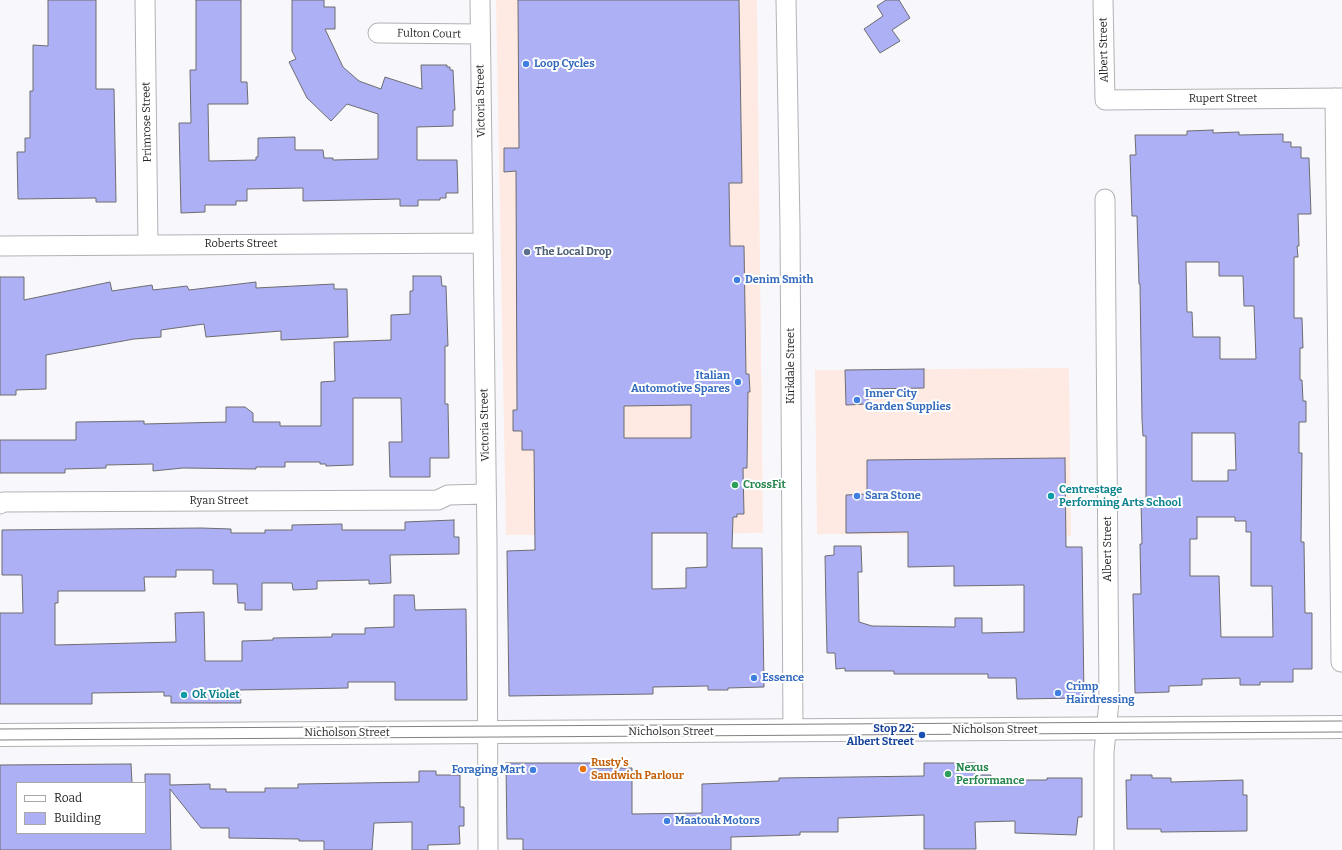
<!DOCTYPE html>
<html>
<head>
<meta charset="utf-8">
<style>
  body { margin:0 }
  #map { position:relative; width:1342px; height:850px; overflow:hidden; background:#f8f8fc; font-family:Bitter,serif }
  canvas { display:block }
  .legend { position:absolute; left:16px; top:782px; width:130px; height:52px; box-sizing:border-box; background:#fff; border:1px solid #a8a8a9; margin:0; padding:5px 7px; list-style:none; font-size:12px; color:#262627 }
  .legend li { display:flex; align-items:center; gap:8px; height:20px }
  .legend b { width:20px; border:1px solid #a8a8a9 }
</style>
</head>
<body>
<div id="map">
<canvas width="1342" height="850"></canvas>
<ul class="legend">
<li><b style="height:5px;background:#fff"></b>Road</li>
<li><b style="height:11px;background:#aeb0f6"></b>Building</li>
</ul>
</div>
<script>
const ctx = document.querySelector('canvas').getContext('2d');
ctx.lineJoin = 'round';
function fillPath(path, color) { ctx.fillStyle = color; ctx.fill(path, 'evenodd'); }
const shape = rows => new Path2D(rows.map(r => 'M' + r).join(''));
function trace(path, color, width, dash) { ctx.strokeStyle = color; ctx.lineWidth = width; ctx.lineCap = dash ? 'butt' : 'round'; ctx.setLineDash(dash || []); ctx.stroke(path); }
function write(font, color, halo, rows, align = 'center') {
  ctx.font = font + ' Bitter,serif'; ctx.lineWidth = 4; ctx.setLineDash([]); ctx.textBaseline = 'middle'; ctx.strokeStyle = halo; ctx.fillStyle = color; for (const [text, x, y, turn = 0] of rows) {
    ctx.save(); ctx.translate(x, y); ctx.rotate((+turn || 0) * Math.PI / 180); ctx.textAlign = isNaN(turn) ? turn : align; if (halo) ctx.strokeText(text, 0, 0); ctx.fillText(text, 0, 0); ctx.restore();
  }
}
fillPath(shape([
  [496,0,757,0,763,533,506,535],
  [1069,368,1071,536,817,534,815,370]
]), '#feeae2');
const building = shape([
  [48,0,96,0,96,89,114,89,116,202,96,202,96,198,18,199,17,152,25,152,25,138,30,138,30,91,33,91,33,45,48,46,48,0],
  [196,0,241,0,241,82,247,82,248,104,208,104,209,161,256,160,256,157,258,157,258,138,295,137,295,150,323,150,324,158,333,158,333,160,378,159,378,114,347,104,331,121,307,98,289,62,296,59,292,51,292,0,324,0,324,7,335,7,335,29,325,29,343,67,359,81,381,89,385,77,422,89,421,65,447,65,447,67,450,67,450,70,453,70,455,110,453,110,453,126,417,127,417,160,457,160,458,193,446,193,446,198,440,198,440,200,418,200,418,206,400,206,400,199,303,201,303,188,247,189,247,201,236,201,236,205,205,205,205,212,181,213,179,123,191,123,190,70,196,70,196,0],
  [518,0,739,0,742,183,729,183,730,246,744,246,746,374,749,374,750,392,748,392,747,468,743,468,744,514,737,514,737,517,733,517,732,548,762,548,764,687,728,688,728,690,708,690,708,686,653,687,653,694,509,696,507,551,535,550,534,450,522,450,522,431,513,431,513,410,517,410,516,171,504,172,504,148,519,148,518,0],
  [691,405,691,438,624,438,624,406,691,405],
  [652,533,707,533,707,567,686,568,686,588,652,589,652,533],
  [886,0,899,0,910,18,892,30,900,41,880,53,864,29,883,16,877,6,886,0],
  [1213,130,1213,133,1239,132,1239,135,1283,134,1283,142,1291,142,1291,147,1301,147,1301,158,1309,158,1311,214,1298,214,1299,246,1297,246,1298,257,1294,257,1294,318,1302,318,1303,348,1300,348,1300,380,1302,380,1303,401,1306,401,1306,422,1299,422,1299,453,1302,453,1301,542,1304,542,1305,613,1312,613,1312,669,1293,669,1293,682,1260,682,1260,685,1240,685,1240,678,1202,679,1202,685,1169,686,1169,692,1135,693,1133,594,1141,594,1140,544,1142,544,1141,502,1146,502,1146,436,1143,436,1142,420,1140,284,1139,284,1137,216,1132,216,1130,155,1136,155,1135,135,1187,135,1187,131,1213,130],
  [1186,262,1219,262,1219,276,1243,276,1244,306,1254,306,1256,359,1220,359,1220,337,1193,337,1192,312,1187,312,1186,262],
  [1192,433,1235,433,1236,470,1228,470,1228,481,1192,481,1192,433],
  [1197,517,1235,517,1235,521,1246,521,1246,532,1251,532,1251,586,1272,586,1273,637,1221,637,1219,576,1190,576,1190,539,1197,539,1197,517],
  [413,276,441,276,442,286,446,286,448,346,445,346,445,404,448,404,449,458,430,458,430,477,390,477,389,442,402,442,401,398,353,398,353,465,326,466,326,464,320,464,320,462,285,462,285,467,256,467,256,469,183,468,153,471,153,464,106,465,106,468,65,469,65,473,0,473,0,440,76,440,76,422,144,421,144,424,226,422,226,407,245,407,253,413,253,422,280,422,280,426,321,426,321,382,335,381,334,342,391,340,391,315,410,314,410,291,413,291,413,276],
  [0,277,24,277,24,300,110,282,112,291,152,285,153,290,187,286,189,290,256,282,256,288,334,284,334,289,347,289,348,337,281,340,281,331,206,337,204,324,161,330,161,337,134,339,46,355,46,389,16,390,16,395,0,395,0,277],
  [924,369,924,388,868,389,868,404,846,405,845,370,924,369],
  [1065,458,1066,547,1082,547,1084,698,1017,699,1016,678,988,678,988,674,894,674,894,671,845,671,845,668,836,669,835,653,827,653,826,608,825,556,834,555,834,546,861,546,862,572,858,572,859,622,872,626,955,627,955,618,982,618,982,633,1024,632,1024,585,954,586,954,566,908,567,908,532,846,533,846,495,867,494,867,460,1065,458],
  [454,520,454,537,459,537,459,554,390,555,391,583,369,584,369,580,317,581,317,589,293,590,292,583,262,583,262,610,245,610,245,603,238,603,237,584,213,584,213,570,176,570,176,577,144,577,145,591,58,591,58,603,55,603,55,645,176,642,175,613,204,612,205,661,242,661,242,641,273,640,273,638,332,637,332,634,365,634,365,628,394,627,394,595,414,595,415,610,466,609,467,700,395,700,395,682,348,682,348,688,240,690,241,703,171,703,171,696,164,696,164,692,92,693,92,704,0,704,0,613,23,613,22,575,2,575,2,530,201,528,231,529,231,533,265,533,265,530,292,530,292,525,342,524,342,530,405,530,405,522,454,520],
  [506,763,594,763,594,768,632,768,632,814,702,813,702,784,779,781,779,778,924,776,924,763,975,763,975,775,991,775,991,780,1047,780,1047,778,1082,778,1082,817,1078,817,1076,835,1015,833,1015,821,975,822,976,849,924,849,924,815,838,818,838,832,800,832,800,835,731,837,731,850,523,850,523,839,507,839,506,763],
  [131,764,132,783,17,783,17,833,145,833,145,774,170,774,170,785,210,784,210,789,226,789,226,792,265,792,265,788,298,788,298,784,419,782,419,771,436,771,436,775,460,775,460,807,464,807,464,826,459,826,460,844,428,845,428,850,412,850,412,822,374,823,372,850,324,850,324,841,299,841,299,839,229,838,229,828,201,828,170,789,171,850,0,850,0,765,131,764],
  [1131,775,1152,775,1152,778,1171,778,1171,782,1243,780,1243,795,1247,795,1247,831,1161,832,1161,829,1127,829,1126,780,1131,780,1131,775]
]);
fillPath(building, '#aeb0f6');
trace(building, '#6c6c6f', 1);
const minor = shape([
  [145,0,148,245],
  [480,0,487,543,488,850],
  [786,0,790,226,793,731],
  [1103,0,1105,100,1342,98],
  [378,33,480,34],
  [1335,98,1341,662],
  [0,246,483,243],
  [0,504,3,502,438,500,448,495,485,494],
  [1104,850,1104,752,1109,702,1105,199]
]);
const primary = shape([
  [0,735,1342,727]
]);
trace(minor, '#b2b2b6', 21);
trace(primary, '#b2b2b6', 24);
trace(minor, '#fff', 19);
trace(primary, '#fff', 22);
trace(shape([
  [0,729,1342,721],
  [0,740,1342,732]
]), '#818183', 1);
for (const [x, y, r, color] of [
  [526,64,4,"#3f7fe0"],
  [527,252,4,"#5c6f8a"],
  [737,280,4,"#3f7fe0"],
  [738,382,4,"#3f7fe0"],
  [857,400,4,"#3f7fe0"],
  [735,485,4,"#2e9e5b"],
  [857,496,4,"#3f7fe0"],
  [1051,496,4,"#0f9aa8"],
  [754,678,4,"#3f7fe0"],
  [1058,693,4,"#3f7fe0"],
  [184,695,4,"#0f9aa8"],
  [922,735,4,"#1a4fb4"],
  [583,769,4,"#e8710a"],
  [533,770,4,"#3f7fe0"],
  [948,774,4,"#2e9e5b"],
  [667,821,4,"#3f7fe0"]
]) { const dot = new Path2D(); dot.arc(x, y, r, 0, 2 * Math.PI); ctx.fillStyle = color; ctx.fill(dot); trace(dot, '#fff', 1.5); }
write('11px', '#262627', '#fff', [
  ["Fulton Court",429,34,1],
  ["Albert Street",1104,50,-91],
  ["Rupert Street",1223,99],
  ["Victoria Street",481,101,-91],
  ["Primrose Street",147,122,-91],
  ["Roberts Street",241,244],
  ["Kirkdale Street",791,366,-90],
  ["Victoria Street",485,425,-91],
  ["Ryan Street",219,501],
  ["Albert Street",1108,549,-90],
  ["Nicholson Street",995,730],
  ["Nicholson Street",671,732],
  ["Nicholson Street",347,733]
]);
write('bold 11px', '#366cbe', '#fff', [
  ["Loop Cycles",534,64],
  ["Denim Smith",745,280],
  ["Italian",730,376,"right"],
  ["Automotive Spares",730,389,"right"],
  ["Inner City",865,394],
  ["Garden Supplies",865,407],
  ["Sara Stone",865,496],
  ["Essence",762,678],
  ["Crimp",1066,687],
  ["Hairdressing",1066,700],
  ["Foraging Mart",525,770,"right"],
  ["Maatouk Motors",675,821]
], 'left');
write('bold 11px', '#4e5e75', '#fff', [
  ["The Local Drop",535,252]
], 'left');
write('bold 11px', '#27864d', '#fff', [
  ["CrossFit",743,485],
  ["Nexus",956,768],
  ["Performance",956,781]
], 'left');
write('bold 11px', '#0d838f', '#fff', [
  ["Centrestage",1059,490],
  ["Performing Arts School",1059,503],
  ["Ok Violet",192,695]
], 'left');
write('bold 11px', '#164399', '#fff', [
  ["Stop 22:",914,729],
  ["Albert Street",914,742]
], 'right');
write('bold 11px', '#c56008', '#fff', [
  ["Rusty's",591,763],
  ["Sandwich Parlour",591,776]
], 'left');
</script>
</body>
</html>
